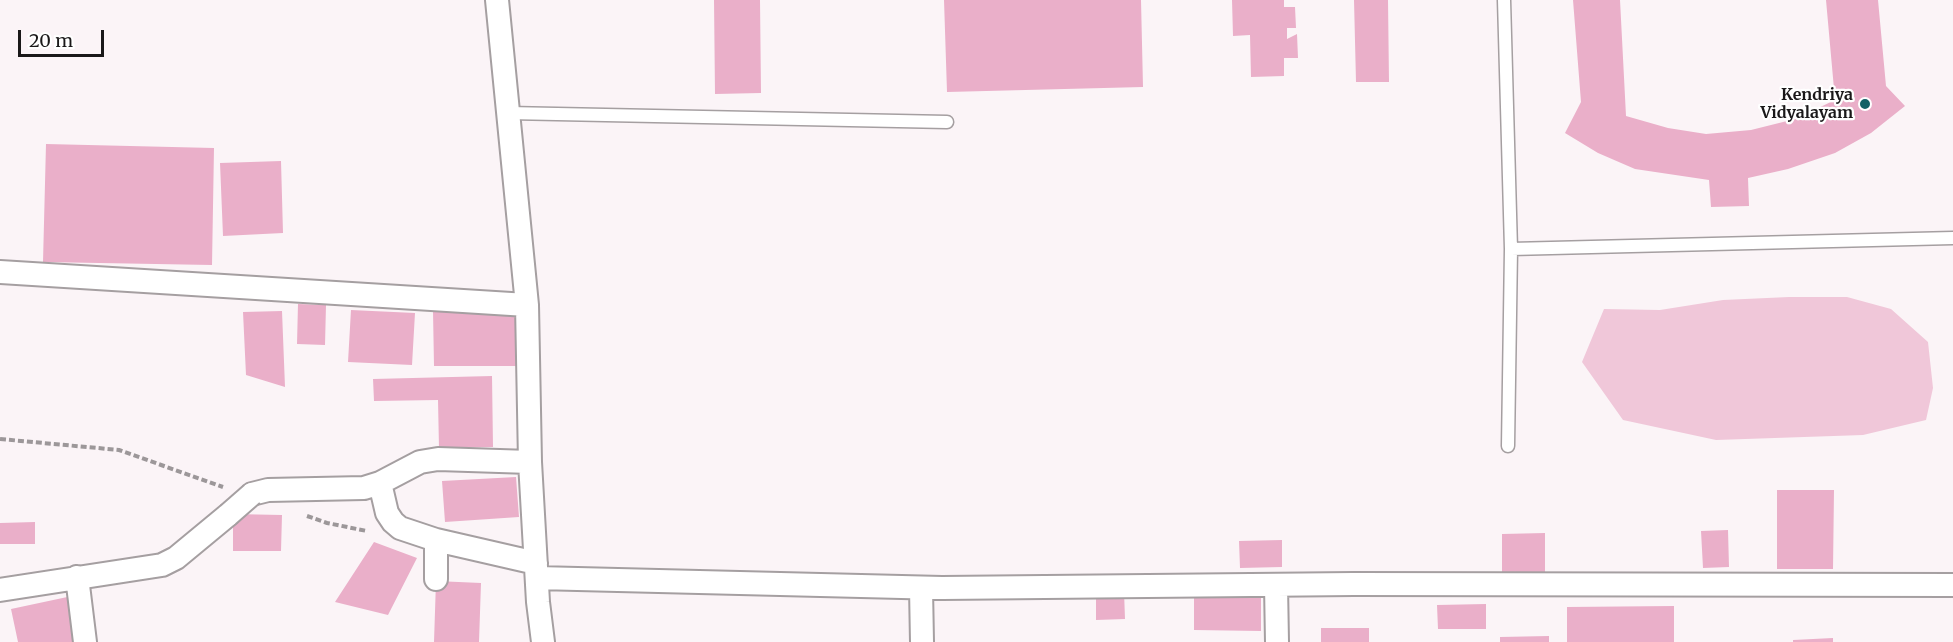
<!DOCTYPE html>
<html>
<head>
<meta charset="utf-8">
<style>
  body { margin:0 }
  #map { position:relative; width:1953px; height:642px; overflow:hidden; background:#fbf4f7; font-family:Merriweather,serif }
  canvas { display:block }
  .scale { position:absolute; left:18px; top:30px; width:86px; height:27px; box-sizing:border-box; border:3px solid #1a1819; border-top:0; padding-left:8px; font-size:18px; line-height:21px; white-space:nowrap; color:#1a1819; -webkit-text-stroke:4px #fff; paint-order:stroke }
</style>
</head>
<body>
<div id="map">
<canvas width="1953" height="642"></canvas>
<div class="scale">20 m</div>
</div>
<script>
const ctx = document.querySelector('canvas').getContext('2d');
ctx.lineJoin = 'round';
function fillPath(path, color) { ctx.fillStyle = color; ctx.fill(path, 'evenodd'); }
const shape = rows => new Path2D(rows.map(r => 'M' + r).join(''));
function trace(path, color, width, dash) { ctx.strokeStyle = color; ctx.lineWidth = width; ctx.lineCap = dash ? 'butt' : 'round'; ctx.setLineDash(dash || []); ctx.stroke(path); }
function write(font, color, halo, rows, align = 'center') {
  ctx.font = font + ' Merriweather,serif'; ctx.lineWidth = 4.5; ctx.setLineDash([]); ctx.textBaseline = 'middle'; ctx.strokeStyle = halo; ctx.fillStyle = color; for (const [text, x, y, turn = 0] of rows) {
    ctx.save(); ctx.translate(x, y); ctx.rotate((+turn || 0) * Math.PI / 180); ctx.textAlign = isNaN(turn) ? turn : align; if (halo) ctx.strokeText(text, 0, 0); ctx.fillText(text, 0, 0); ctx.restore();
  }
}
fillPath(shape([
  [1789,297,1847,297,1891,309,1928,342,1933,388,1926,420,1863,435,1716,440,1623,420,1582,362,1604,309,1660,310,1723,300]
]), '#f0c7d9');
fillPath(shape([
  [714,0,760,0,761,93,715,94],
  [944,0,1141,0,1143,87,947,92],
  [1232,0,1284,0,1284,7,1295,7,1296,28,1287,28,1287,39,1297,34,1298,58,1284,58,1284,76,1251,77,1250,35,1233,36],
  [1354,0,1388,0,1389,82,1356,82],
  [1573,0,1620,0,1626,116,1668,128,1706,134,1751,130,1795,119,1835,100,1826,0,1878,0,1886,86,1905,106,1871,133,1835,153,1788,169,1748,178,1749,206,1711,207,1709,180,1635,169,1598,153,1565,133,1581,102],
  [46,144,214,148,212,265,43,262],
  [281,161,283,233,223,236,220,163],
  [298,304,326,305,325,345,297,344],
  [351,310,415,313,412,365,348,362],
  [522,310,522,366,434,366,433,311],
  [282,311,285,387,246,375,243,312],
  [492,376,493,447,439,448,438,400,374,401,373,379],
  [516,477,519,517,445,522,442,481],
  [1777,490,1834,490,1833,569,1777,569],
  [233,514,282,515,281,551,233,551],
  [35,522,35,544,0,544,0,523],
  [1728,530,1729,567,1703,568,1701,531],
  [1545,533,1545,575,1502,576,1502,534],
  [1282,540,1282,567,1240,568,1239,541],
  [374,542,417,558,388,615,335,602],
  [436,581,481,583,479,642,434,642],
  [1124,591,1125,619,1096,620,1096,592],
  [1194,591,1261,591,1261,631,1194,630],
  [72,596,83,642,18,642,11,609],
  [1486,604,1486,629,1438,629,1437,605],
  [1674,606,1674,642,1567,642,1567,607],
  [1321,628,1369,628,1369,642,1321,642],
  [1549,636,1549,642,1500,642,1500,637],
  [1833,638,1833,642,1793,642,1793,640]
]), '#eaafc9');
const lane = shape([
  [1504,0,1511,249,1508,446],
  [508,113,947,122],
  [1511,249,1953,238]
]);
const street = shape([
  [497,0,527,305,530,462,538,602,543,642],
  [0,272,527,305],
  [380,483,387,513,393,522,400,528,436,540,536,563],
  [252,494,268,490,364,488,380,483,420,462,438,459,530,462],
  [436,540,436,579],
  [77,577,85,642],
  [537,578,942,588,1354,584,1953,585],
  [1276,585,1277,642],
  [921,588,922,642],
  [0,590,162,565,176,558,228,515]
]);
trace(lane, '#a59fa1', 15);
trace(street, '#a59fa1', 26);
trace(shape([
  [0,439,119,450,223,487],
  [307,516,327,523,367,531]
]), '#9c9799', 4, [6, 3]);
trace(lane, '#fff', 12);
trace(street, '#fff', 22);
const streetBridge = shape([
  [228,515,252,494]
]);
trace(streetBridge, '#a59fa1', 26, []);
trace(streetBridge, '#fff', 22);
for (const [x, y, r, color] of [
  [1865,104,6,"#116266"]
]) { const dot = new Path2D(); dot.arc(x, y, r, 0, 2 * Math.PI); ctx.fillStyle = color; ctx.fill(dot); trace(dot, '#fff', 2); }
write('bold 16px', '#1a1819', '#fff', [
  ["Kendriya",1853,95],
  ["Vidyalayam",1853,113]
], 'right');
</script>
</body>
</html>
